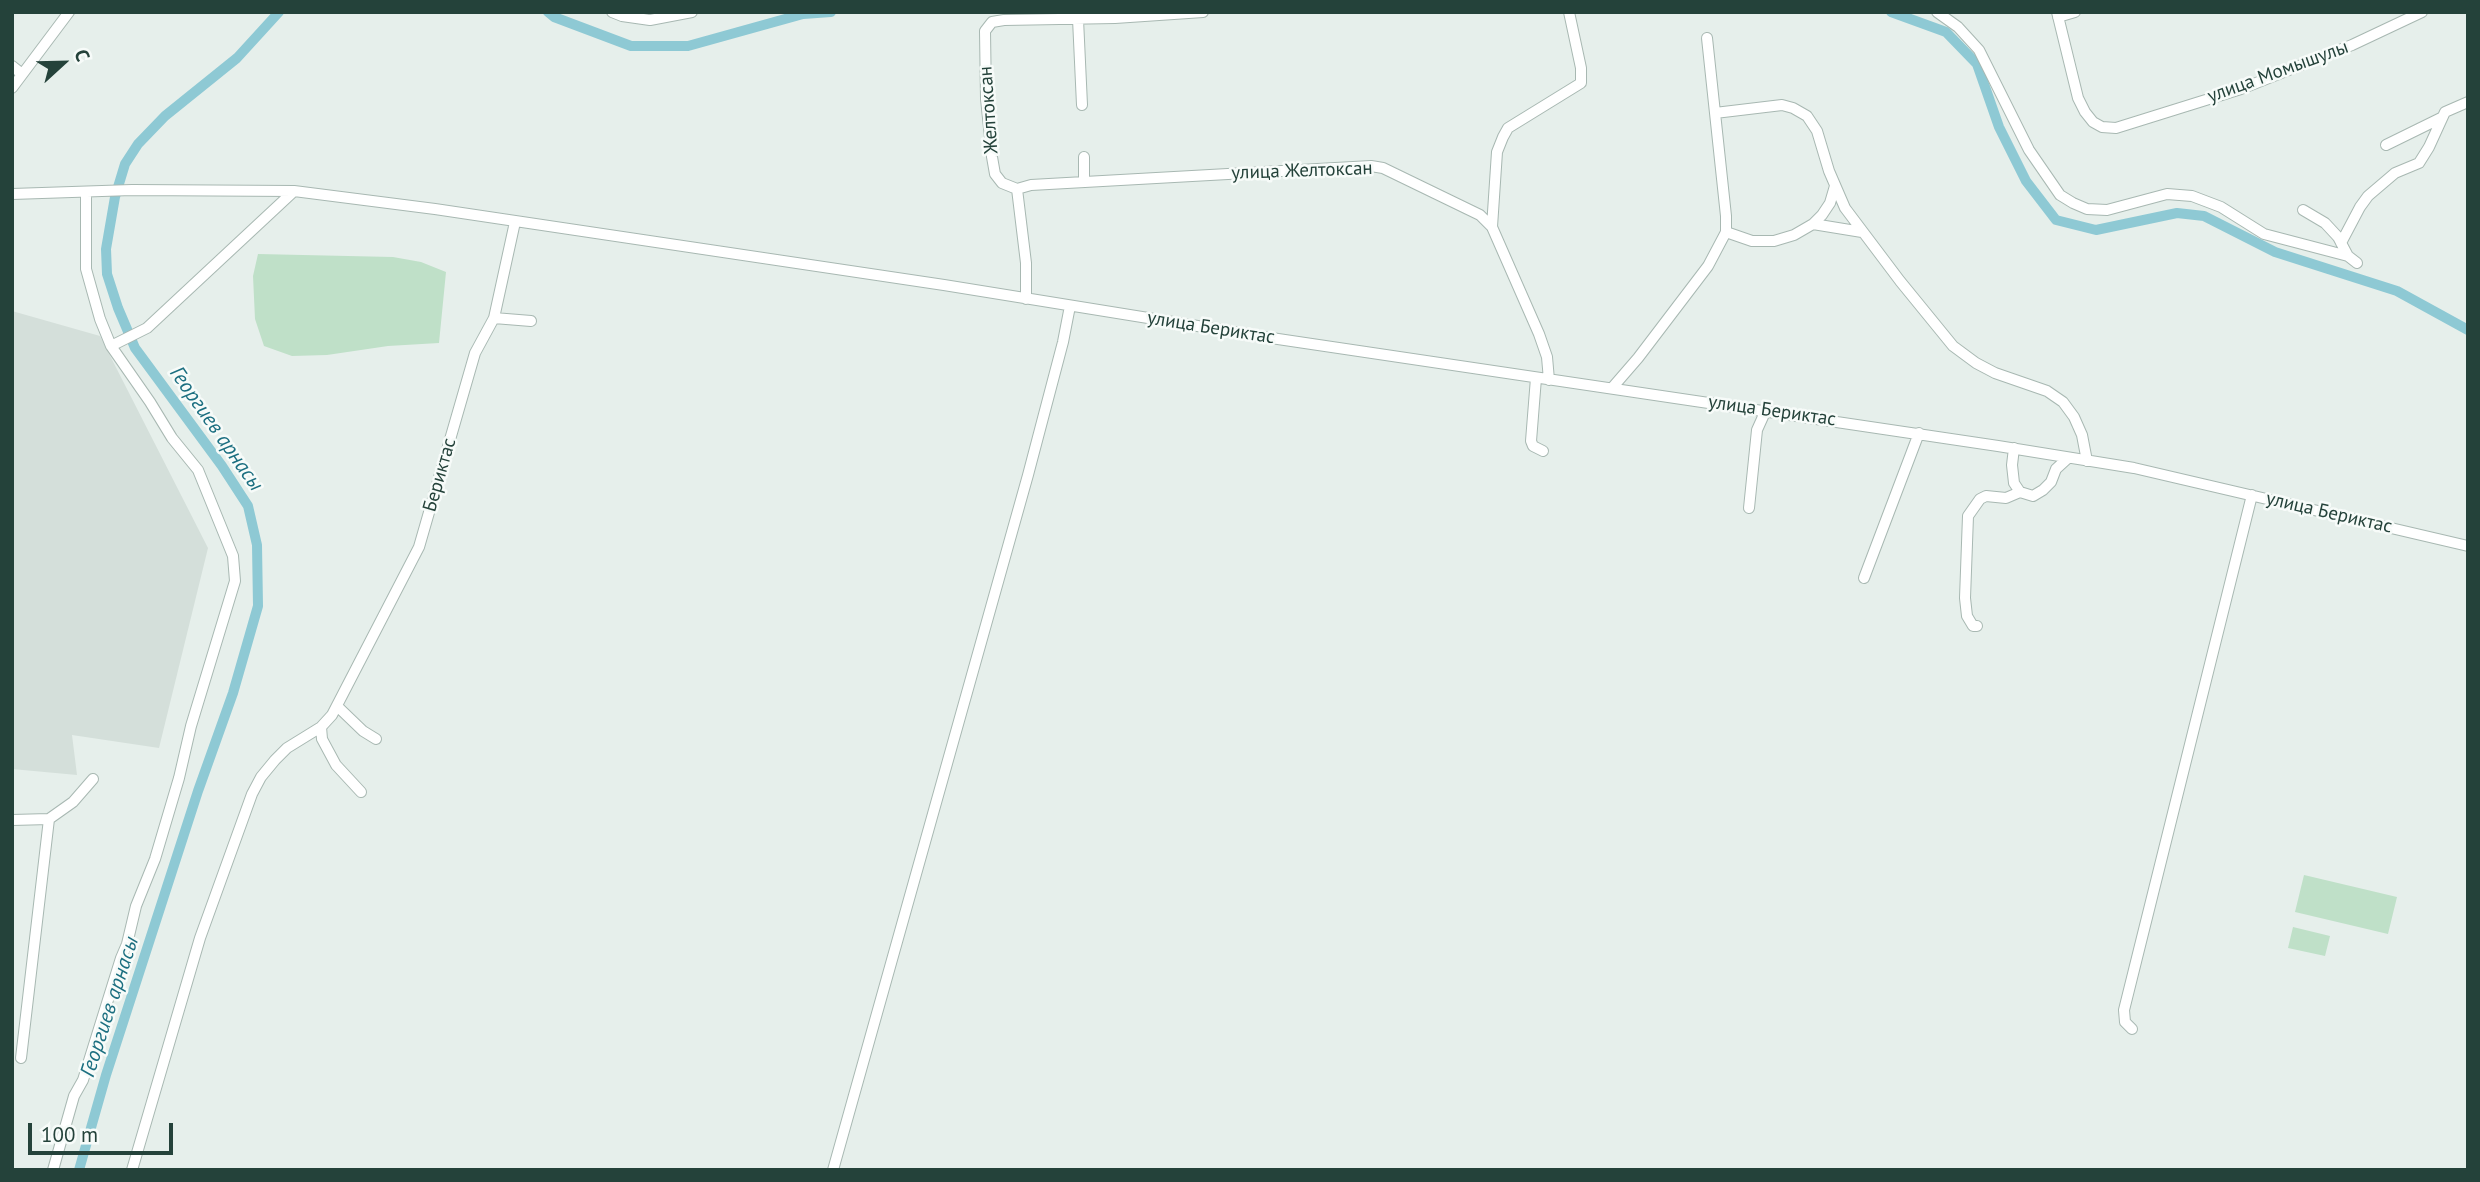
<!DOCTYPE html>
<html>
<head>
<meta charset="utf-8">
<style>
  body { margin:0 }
  #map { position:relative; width:2480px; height:1182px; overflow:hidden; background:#e6efeb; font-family:"PT Sans",sans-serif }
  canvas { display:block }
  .frame { position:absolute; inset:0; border:14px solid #24423a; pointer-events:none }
  .north { position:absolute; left:28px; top:28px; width:70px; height:70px; -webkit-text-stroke:5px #f7fbf9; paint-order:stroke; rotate:68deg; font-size:19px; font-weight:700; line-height:28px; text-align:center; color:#24423a }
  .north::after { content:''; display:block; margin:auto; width:24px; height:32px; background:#24423a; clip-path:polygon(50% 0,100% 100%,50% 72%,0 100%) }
  .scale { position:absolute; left:28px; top:1123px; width:145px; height:32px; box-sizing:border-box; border:4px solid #24423a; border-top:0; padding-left:9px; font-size:21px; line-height:24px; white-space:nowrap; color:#24423a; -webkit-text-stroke:5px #f7fbf9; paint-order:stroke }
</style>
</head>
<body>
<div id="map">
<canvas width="2480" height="1182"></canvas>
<div class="frame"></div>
<div class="north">С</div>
<div class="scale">100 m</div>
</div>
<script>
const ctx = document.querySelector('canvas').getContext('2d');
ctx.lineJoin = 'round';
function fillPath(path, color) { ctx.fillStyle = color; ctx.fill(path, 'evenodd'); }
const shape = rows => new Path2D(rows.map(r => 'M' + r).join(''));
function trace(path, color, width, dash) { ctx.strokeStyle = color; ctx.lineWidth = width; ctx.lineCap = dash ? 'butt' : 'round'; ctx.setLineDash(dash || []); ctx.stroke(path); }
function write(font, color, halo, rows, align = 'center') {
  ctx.font = font + ' "PT Sans",sans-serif'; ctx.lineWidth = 5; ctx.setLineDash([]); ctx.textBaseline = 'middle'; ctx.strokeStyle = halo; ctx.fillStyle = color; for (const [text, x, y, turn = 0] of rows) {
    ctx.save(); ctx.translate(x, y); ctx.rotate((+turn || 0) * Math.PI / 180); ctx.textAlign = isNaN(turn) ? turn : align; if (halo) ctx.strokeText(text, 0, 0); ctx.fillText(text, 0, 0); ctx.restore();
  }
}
fillPath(shape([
  [12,311,100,336,208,548,159,748,72,735,77,775,12,769]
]), '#d4dfda');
fillPath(shape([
  [258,254,393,257,421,262,446,272,439,343,388,346,327,355,292,356,264,346,255,319,253,276],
  [2304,875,2397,897,2388,934,2295,912],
  [2293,927,2330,936,2325,956,2288,948]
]), '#bfe0c8');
trace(shape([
  [548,12,554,17,631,46,688,46,803,14,831,12],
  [1891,12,1946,32,1977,64,1999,127,2026,181,2056,220,2096,230,2177,213,2204,216,2275,252,2397,291,2468,330],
  [79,1170,106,1075,198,791,233,693,258,606,257,545,248,506,222,466,135,348,118,308,107,274,106,249,115,197,125,164,138,144,165,116,237,58,279,12]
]), '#8ec9d4', 10);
const minor = shape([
  [612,12,622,16,650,20,692,12],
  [1937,12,1958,27,1979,50,2029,150,2060,195,2073,203,2087,209,2107,210,2167,194,2192,196,2221,207,2264,234,2348,256],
  [2057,12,2078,98,2085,112,2093,122,2102,127,2116,128,2241,89,2352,45,2422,12],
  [2058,17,2075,12],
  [1078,19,1082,105],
  [12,66,22,74],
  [12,88,69,12],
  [1715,113,1782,105,1793,108,1807,116,1817,131,1829,171,1845,208,1900,281,1953,346,1976,363,1995,373,2047,391,2063,402,2074,417,2082,435,2087,461],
  [2386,145,2441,118],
  [1084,182,1084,157],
  [1017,189,1031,185,1371,166,1383,168,1480,215,1492,227,1539,334,1547,357,1549,380],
  [1017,189,1002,183,995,174,992,157,986,99,985,31,992,22,1004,20,1115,18,1203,12],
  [1017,189,1026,263,1026,299],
  [12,194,132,190,294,191,435,209,944,285,1278,339,1998,446,2134,468,2468,546],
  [2303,210,2325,223,2338,237,2348,256,2357,263],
  [1813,224,1862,232],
  [1492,227,1497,152,1503,137,1508,128,1581,83,1581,68,1569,12],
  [1726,232,1752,241,1774,241,1794,235,1813,224,1822,215,1830,203,1835,186],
  [2341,243,2360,207,2368,196,2395,173,2419,163,2429,147,2445,112,2468,102],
  [494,318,531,321],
  [111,346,147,328,294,191],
  [1536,378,1531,441,1533,446,1543,451],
  [1612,388,1638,358,1708,266,1726,232,1726,216,1707,38],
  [2014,448,2012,465,2014,483,2020,492,2033,496,2043,490,2051,482,2056,469,2068,458],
  [1749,508,1757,430,1766,410],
  [1864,578,1919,433],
  [1977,626,1973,626,1967,616,1965,598,1968,516,1980,499,1986,496,2006,498,2020,492],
  [337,706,363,731,376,739],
  [321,727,322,739,336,765,361,792],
  [12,820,49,819,73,802,93,779],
  [2132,1029,2125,1022,2124,1010,2252,495],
  [21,1058,49,819],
  [53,1170,74,1096,83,1080,121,958,127,944,136,906,155,859,179,778,191,726,235,581,233,556,198,470,172,438,150,402,111,346,100,319,86,269,86,192],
  [132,1170,200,938,252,794,261,777,275,760,287,748,321,727,332,715,419,547,475,353,494,318,515,222],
  [833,1170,1028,475,1063,342,1070,306]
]);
trace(minor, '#a8b8b2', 12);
trace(minor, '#fff', 10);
write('19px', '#24423a', '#f7fbf9', [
  ["улица Момышулы",2278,72,-20],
  ["Желтоксан",989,110,-94],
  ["улица Желтоксан",1302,171,-2],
  ["улица Бериктас",1211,328,9],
  ["улица Бериктас",1772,411,8],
  ["Бериктас",440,475,-74],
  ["улица Бериктас",2329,513,13]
]);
write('italic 21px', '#1c6f80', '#f7fbf9', [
  ["Георгиев арнасы",216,429,55],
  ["Георгиев арнасы",110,1007,-72]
]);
</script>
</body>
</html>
